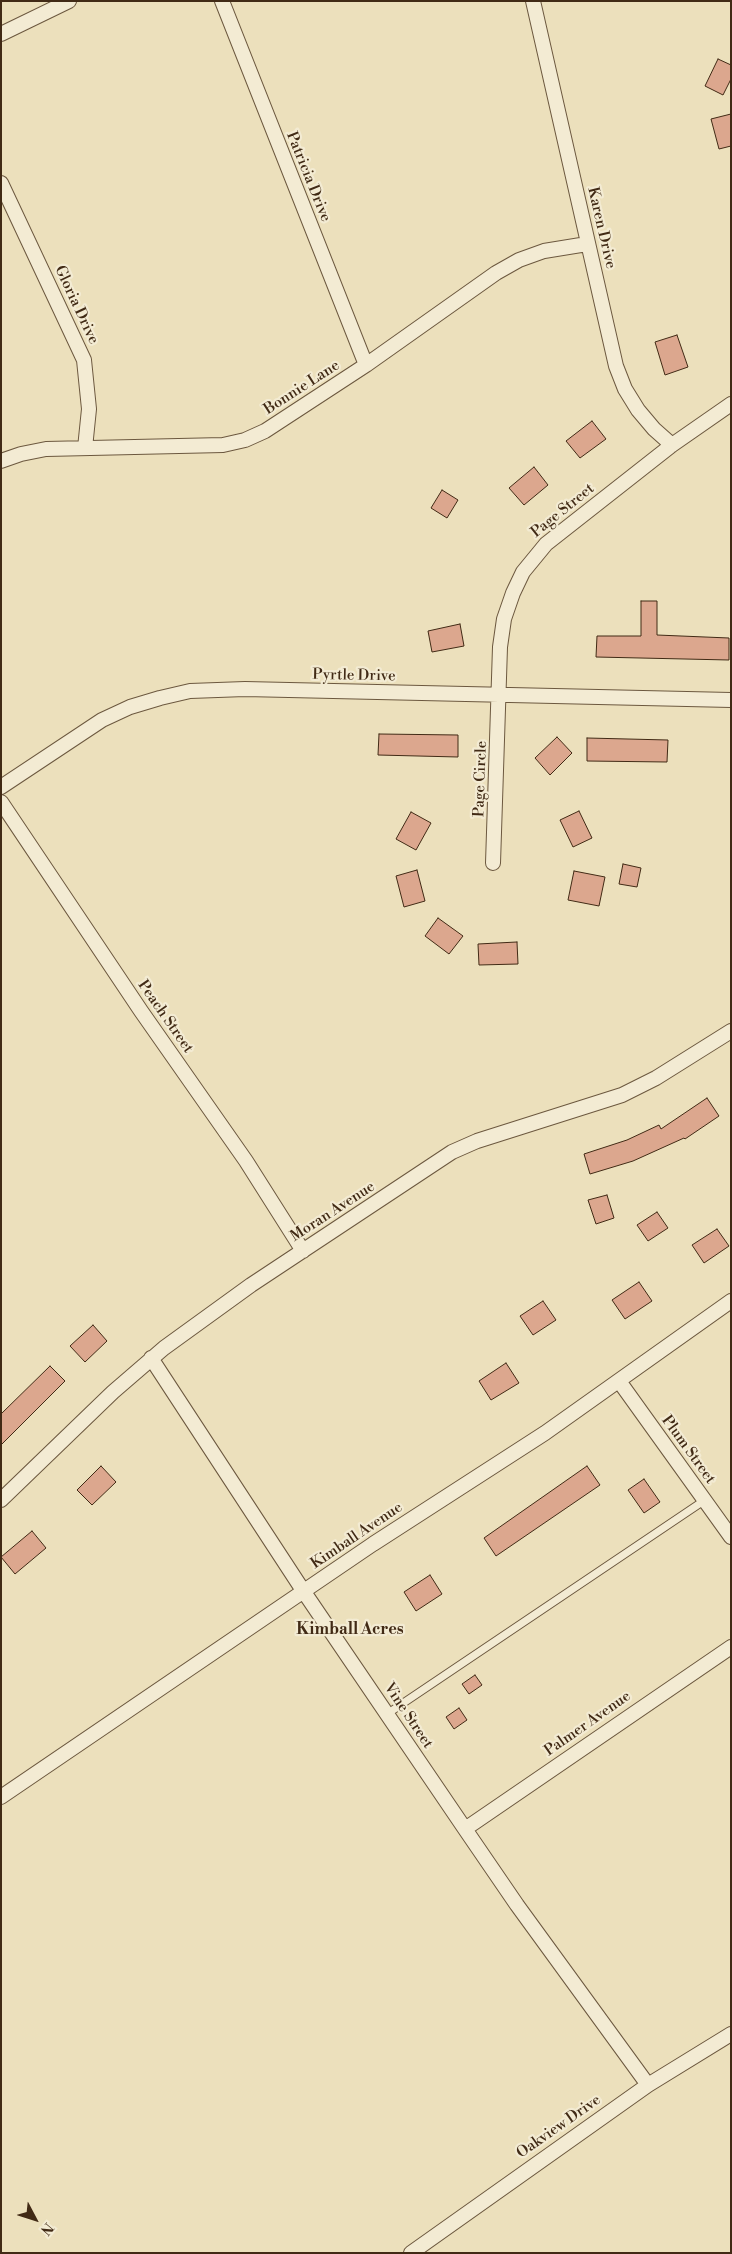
<!DOCTYPE html>
<html>
<head>
<meta charset="utf-8">
<style>
  body { margin:0 }
  #map { position:relative; width:732px; height:2254px; overflow:hidden; background:#ece0bc; font-family:"Libre Bodoni",serif }
  canvas { display:block }
  .frame { position:absolute; inset:0; border:2px solid #412a15; pointer-events:none }
  .north { position:absolute; left:10px; top:2194px; width:50px; height:50px; -webkit-text-stroke:4px #f3ebd3; paint-order:stroke; rotate:130deg; font-size:14px; font-weight:700; line-height:20px; text-align:center; color:#412a15 }
  .north::after { content:''; display:block; margin:auto; width:18px; height:22px; background:#412a15; clip-path:polygon(50% 0,100% 100%,50% 72%,0 100%) }
</style>
</head>
<body>
<div id="map">
<canvas width="732" height="2254"></canvas>
<div class="frame"></div>
<div class="north">N</div>
</div>
<script>
const ctx = document.querySelector('canvas').getContext('2d');
ctx.lineJoin = 'round';
function fillPath(path, color) { ctx.fillStyle = color; ctx.fill(path, 'evenodd'); }
const shape = rows => new Path2D(rows.map(r => 'M' + r).join(''));
function trace(path, color, width, dash) { ctx.strokeStyle = color; ctx.lineWidth = width; ctx.lineCap = dash ? 'butt' : 'round'; ctx.setLineDash(dash || []); ctx.stroke(path); }
function write(font, color, halo, rows, align = 'center') {
  ctx.font = font + ' "Libre Bodoni",serif'; ctx.lineWidth = 4.5; ctx.setLineDash([]); ctx.textBaseline = 'middle'; ctx.strokeStyle = halo; ctx.fillStyle = color; for (const [text, x, y, turn = 0] of rows) {
    ctx.save(); ctx.translate(x, y); ctx.rotate((+turn || 0) * Math.PI / 180); ctx.textAlign = isNaN(turn) ? turn : align; if (halo) ctx.strokeText(text, 0, 0); ctx.fillText(text, 0, 0); ctx.restore();
  }
}
const building = shape([
  [718,59,731,65,731,79,723,95,705,86,718,59],
  [731,114,731,146,719,149,711,119,731,114],
  [677,335,688,367,665,375,655,342,677,335],
  [592,421,606,439,580,458,566,441,592,421],
  [534,467,548,485,524,505,509,488,534,467],
  [442,490,458,500,447,518,431,508,442,490],
  [641,601,657,601,657,635,729,638,729,660,596,657,597,636,641,636,641,601],
  [460,624,464,646,432,652,428,631,460,624],
  [379,734,458,735,458,757,378,755,379,734],
  [557,737,572,753,550,775,535,758,557,737],
  [587,738,668,740,667,762,587,761,587,738],
  [579,811,592,838,573,847,560,820,579,811],
  [411,812,431,823,416,850,396,839,411,812],
  [623,864,641,868,637,887,619,884,623,864],
  [417,870,425,901,404,907,396,876,417,870],
  [574,871,605,877,599,906,568,900,574,871],
  [438,918,463,936,449,954,425,936,438,918],
  [517,942,518,964,479,965,478,944,517,942],
  [707,1098,719,1116,685,1139,684,1138,633,1161,590,1174,584,1154,627,1140,659,1125,661,1129,707,1098],
  [607,1195,614,1218,596,1224,588,1200,607,1195],
  [657,1212,668,1228,648,1241,637,1225,657,1212],
  [717,1229,729,1246,704,1263,692,1245,717,1229],
  [639,1282,652,1301,625,1319,612,1300,639,1282],
  [543,1301,556,1320,533,1335,520,1316,543,1301],
  [93,1325,107,1341,85,1362,70,1346,93,1325],
  [506,1363,519,1383,491,1400,479,1381,506,1363],
  [50,1366,65,1381,1,1445,1,1414,50,1366],
  [101,1466,116,1482,92,1505,77,1490,101,1466],
  [587,1466,600,1485,496,1556,484,1538,587,1466],
  [644,1479,660,1502,644,1513,628,1490,644,1479],
  [32,1531,46,1548,15,1574,1,1557,32,1531],
  [430,1575,442,1594,416,1611,404,1592,430,1575],
  [475,1675,482,1685,469,1694,462,1684,475,1675],
  [459,1708,467,1720,454,1729,446,1717,459,1708]
]);
fillPath(building, '#dca78e');
trace(building, '#412a15', 1);
const service = shape([
  [387,1714,705,1500]
]);
const minor = shape([
  [222,1,366,365],
  [533,1,616,366,625,389,638,410,654,429,672,445],
  [1,34,69,1],
  [1,183,84,360,89,409,85,448],
  [1,461,21,454,46,449,223,445,245,440,265,431,366,365,496,273,519,260,544,251,587,244],
  [1,787,102,720,130,707,160,698,190,691,245,689,731,700],
  [1,802,141,1011,246,1161,303,1251],
  [493,863,500,647,504,619,513,593,523,572,546,544,672,445,731,404],
  [151,1358,304,1592,465,1829,517,1905,648,2085],
  [619,1381,731,1537],
  [1,1500,113,1392,164,1348,251,1285,452,1152,477,1141,622,1095,656,1078,731,1031],
  [1,1797,373,1544,545,1433,731,1301],
  [465,1829,731,1647],
  [411,2253,648,2085,731,2034]
]);
trace(service, '#6c583f', 9);
trace(minor, '#6c583f', 16);
trace(service, '#f3ebd3', 7);
trace(minor, '#f3ebd3', 14);
write('15px', '#412a15', '#f3ebd3', [
  ["Patricia Drive",308,177,68],
  ["Karen Drive",601,228,77],
  ["Gloria Drive",76,305,65],
  ["Bonnie Lane",302,388,-33],
  ["Page Street",563,511,-39],
  ["Pyrtle Drive",354,676,1],
  ["Page Circle",481,779,-88],
  ["Peach Street",165,1017,55],
  ["Moran Avenue",333,1212,-33],
  ["Plum Street",688,1450,54],
  ["Kimball Avenue",357,1536,-34],
  ["Vine Street",408,1716,56],
  ["Palmer Avenue",588,1724,-35],
  ["Oakview Drive",559,2127,-35]
]);
write('bold 16px', '#412a15', '#f3ebd3', [
  ["Kimball Acres",350,1630]
]);
</script>
</body>
</html>
